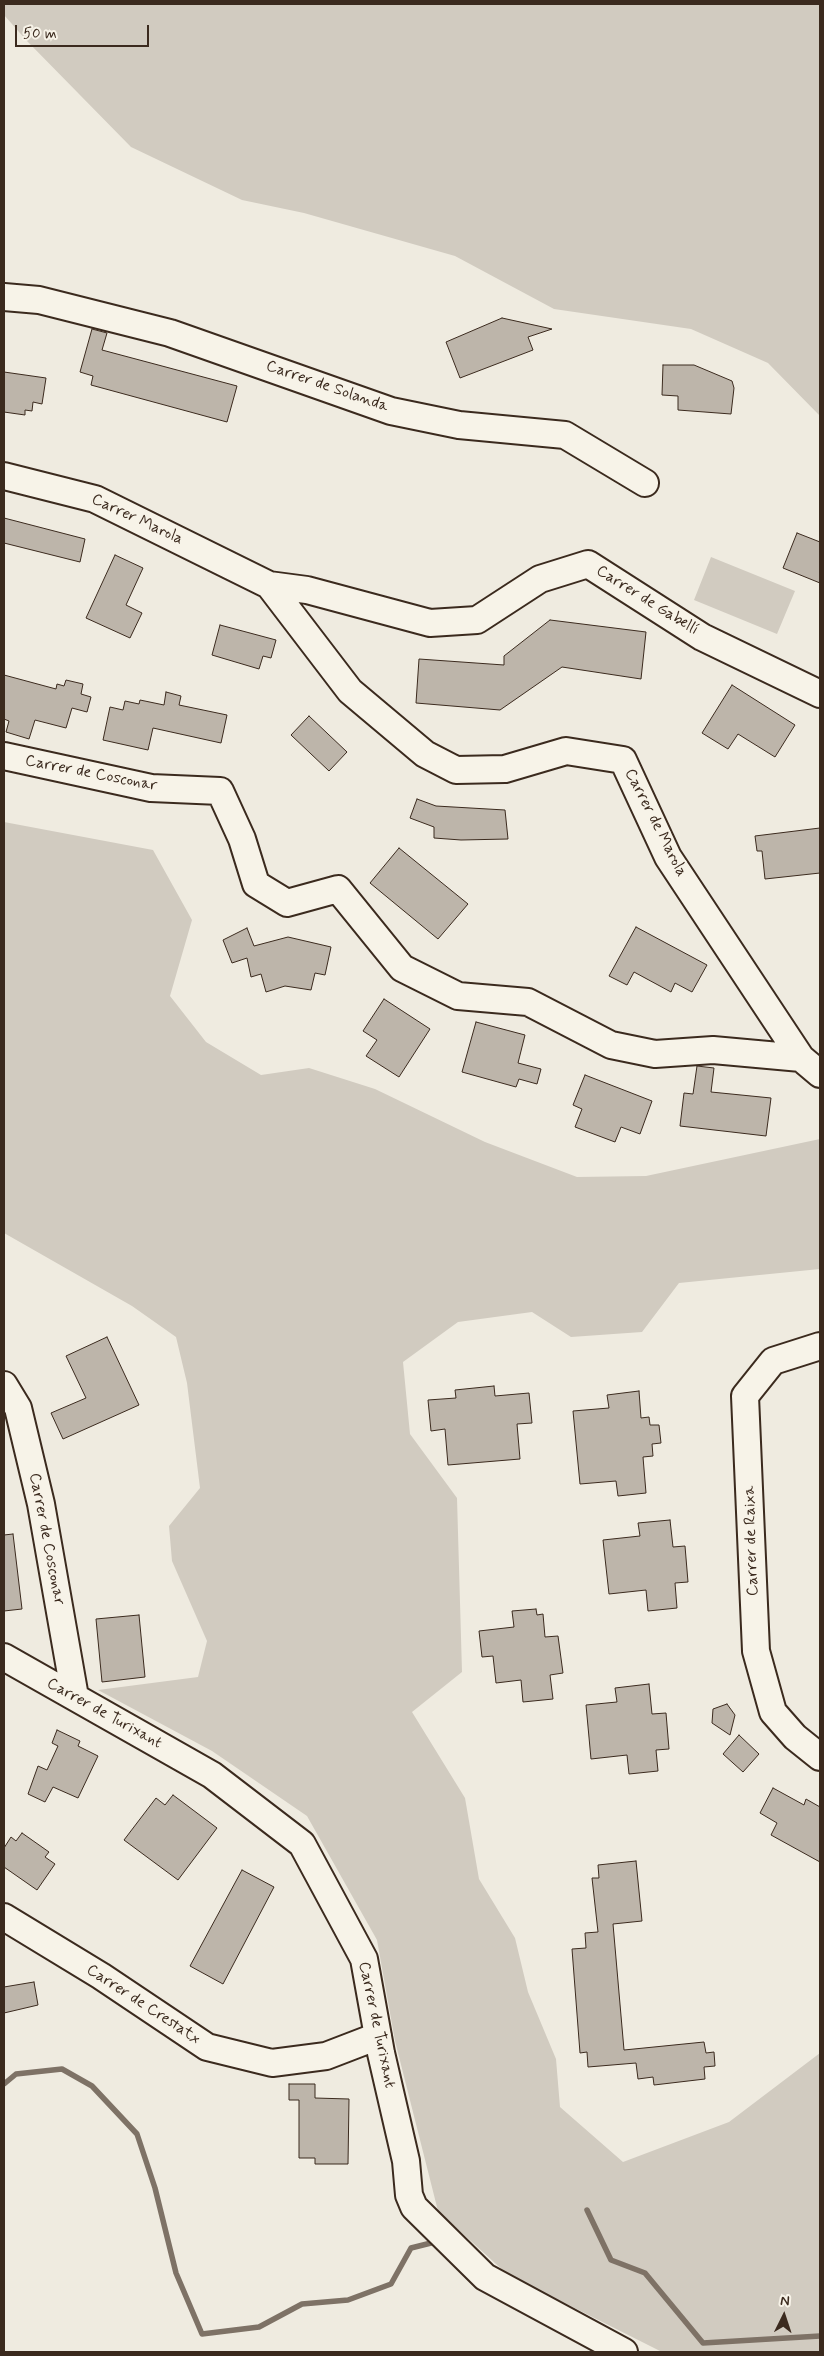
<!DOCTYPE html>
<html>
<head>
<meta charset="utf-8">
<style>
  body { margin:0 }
  #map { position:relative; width:824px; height:2356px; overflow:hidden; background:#efebe0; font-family:Mynerve,sans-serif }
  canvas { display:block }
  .frame { position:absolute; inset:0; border:5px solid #3b2a1e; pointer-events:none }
  .north { position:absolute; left:759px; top:2291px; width:50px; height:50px; -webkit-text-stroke:4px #f7f3e8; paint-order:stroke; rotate:4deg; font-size:14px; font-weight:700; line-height:20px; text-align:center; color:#3b2a1e }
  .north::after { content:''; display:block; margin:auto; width:18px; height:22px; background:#3b2a1e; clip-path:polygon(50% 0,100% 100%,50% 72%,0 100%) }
  .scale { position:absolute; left:15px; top:25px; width:134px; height:22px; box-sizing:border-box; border:2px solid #3b2a1e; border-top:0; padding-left:6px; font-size:15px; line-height:18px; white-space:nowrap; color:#3b2a1e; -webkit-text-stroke:4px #f7f3e8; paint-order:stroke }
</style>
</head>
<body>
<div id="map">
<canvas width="824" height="2356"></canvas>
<div class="frame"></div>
<div class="north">N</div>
<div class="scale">50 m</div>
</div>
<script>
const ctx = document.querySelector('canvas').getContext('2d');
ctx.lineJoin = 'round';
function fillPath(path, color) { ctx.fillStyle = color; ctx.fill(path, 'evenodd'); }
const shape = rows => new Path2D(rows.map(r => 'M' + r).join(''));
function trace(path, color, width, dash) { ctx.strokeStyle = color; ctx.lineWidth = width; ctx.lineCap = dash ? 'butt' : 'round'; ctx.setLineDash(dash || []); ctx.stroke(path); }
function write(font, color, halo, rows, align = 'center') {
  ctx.font = font + ' Mynerve,sans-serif'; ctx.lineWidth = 4; ctx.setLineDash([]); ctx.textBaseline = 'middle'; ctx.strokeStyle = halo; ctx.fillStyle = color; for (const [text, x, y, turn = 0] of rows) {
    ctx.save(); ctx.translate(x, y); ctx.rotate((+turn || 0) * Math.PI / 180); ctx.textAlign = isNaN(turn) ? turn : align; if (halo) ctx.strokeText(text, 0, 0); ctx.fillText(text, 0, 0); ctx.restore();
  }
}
fillPath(shape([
  [4,4,820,4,820,416,768,363,691,329,554,309,455,256,304,213,242,200,131,147,27,41,4,15],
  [711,557,795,591,777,634,694,600],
  [4,822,153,850,192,920,170,996,206,1042,261,1075,309,1068,375,1089,485,1142,577,1177,646,1176,820,1139,820,1269,679,1283,642,1332,571,1337,532,1312,458,1322,403,1362,410,1434,457,1498,462,1672,412,1712,465,1798,479,1879,515,1938,528,1992,556,2059,560,2107,623,2162,729,2122,820,2053,820,2352,662,2352,507,2274,438,2211,395,2041,377,1940,307,1816,212,1751,98,1690,198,1677,207,1641,172,1561,169,1526,200,1488,187,1383,176,1337,132,1306,4,1233]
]), '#d1cbc0');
trace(shape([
  [4,2084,16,2074,62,2069,92,2086,137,2134,155,2188,176,2273,202,2334,259,2327,302,2304,348,2300,391,2284,411,2248,431,2243],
  [587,2210,611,2260,645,2273,703,2343,820,2336]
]), '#7e7266', 5.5);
const building = shape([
  [502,318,552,329,528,337,533,350,460,378,446,342,502,318],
  [92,329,107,333,102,350,237,386,227,422,91,385,93,376,80,372,92,329],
  [663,365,694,365,732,381,734,388,731,414,678,410,678,396,662,395,663,365],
  [4,372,46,378,42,404,33,402,32,411,25,410,25,415,4,412,4,372],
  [4,518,85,539,80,562,4,543,4,518],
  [797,533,820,542,820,583,783,568,797,533],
  [115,555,143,568,126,605,142,613,130,638,86,618,115,555],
  [550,620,646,632,641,679,562,667,500,710,416,703,419,659,504,665,504,656,550,620],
  [220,625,276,640,271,658,263,656,259,669,212,655,220,625],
  [4,675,56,689,57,684,64,686,66,680,83,684,81,694,91,697,87,712,72,708,66,728,35,720,29,739,6,732,9,721,4,719,4,675],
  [732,685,795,725,775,757,738,734,728,749,702,733,732,685],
  [166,692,181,696,179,705,227,715,221,743,153,728,148,750,103,740,110,707,123,710,125,701,139,704,140,700,164,705,166,692],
  [309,716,347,752,329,771,291,735,309,716],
  [417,799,436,806,505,810,508,839,461,840,434,838,434,827,410,818,417,799],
  [820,828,820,873,765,879,762,851,757,851,755,836,820,828],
  [399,848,468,904,438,939,370,883,399,848],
  [636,927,707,965,692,992,675,983,671,992,634,972,627,985,609,976,636,927],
  [247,928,254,946,288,937,331,947,325,975,315,973,311,990,285,986,266,992,261,974,251,977,247,958,232,963,223,940,247,928],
  [384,999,430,1029,399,1077,366,1056,377,1040,363,1031,384,999],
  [476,1022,525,1035,518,1063,541,1069,537,1084,519,1079,516,1087,462,1072,476,1022],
  [697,1066,714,1068,711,1092,771,1098,766,1136,680,1126,684,1093,693,1094,697,1066],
  [585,1075,652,1101,640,1134,621,1127,615,1142,575,1127,582,1109,573,1105,585,1075],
  [107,1337,139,1405,63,1439,51,1413,86,1398,66,1356,107,1337],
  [494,1386,495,1396,529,1393,532,1423,517,1424,520,1459,448,1465,445,1429,431,1431,428,1400,456,1398,455,1390,494,1386],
  [639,1391,641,1418,649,1417,650,1425,659,1425,661,1443,652,1444,653,1456,643,1457,646,1493,618,1496,616,1481,580,1484,573,1411,609,1408,607,1395,639,1391],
  [670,1520,673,1547,685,1546,688,1582,675,1583,677,1608,648,1611,646,1590,609,1594,603,1540,640,1536,638,1523,670,1520],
  [13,1534,22,1609,4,1611,4,1535,13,1534],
  [536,1609,537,1615,543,1614,545,1637,558,1636,563,1673,550,1675,553,1699,523,1702,521,1680,496,1683,493,1656,482,1657,479,1631,514,1627,512,1611,536,1609],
  [139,1615,145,1677,102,1682,96,1619,139,1615],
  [649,1684,652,1714,666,1713,669,1749,656,1750,658,1771,629,1774,627,1755,591,1759,586,1705,617,1702,615,1688,649,1684],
  [727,1704,735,1715,730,1735,712,1723,713,1709,727,1704],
  [57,1730,80,1741,78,1746,98,1756,78,1798,53,1787,45,1802,28,1794,38,1766,47,1770,58,1746,52,1743,57,1730],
  [739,1735,759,1754,743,1772,723,1754,739,1735],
  [773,1788,804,1805,806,1799,820,1807,820,1862,771,1835,777,1823,760,1813,773,1788],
  [173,1795,217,1828,178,1880,124,1840,156,1798,165,1805,173,1795],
  [22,1833,49,1852,45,1857,55,1864,37,1890,4,1867,4,1848,11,1837,16,1841,22,1833],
  [636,1861,642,1921,613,1924,624,2050,704,2042,706,2053,714,2052,715,2066,704,2067,705,2079,654,2085,653,2077,638,2079,636,2063,588,2067,587,2052,580,2053,572,1949,586,1948,585,1933,598,1932,592,1878,599,1878,598,1865,636,1861],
  [242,1870,274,1887,223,1984,190,1966,242,1870],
  [34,1982,38,2005,4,2013,4,1987,34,1982],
  [289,2084,315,2084,315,2098,349,2099,348,2164,315,2164,315,2158,299,2158,299,2100,289,2100,289,2084]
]);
fillPath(building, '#bdb5aa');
trace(building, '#3b2a1e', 1);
const minor = shape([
  [4,297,39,300,170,333,391,411,459,425,565,435,645,483],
  [4,476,95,499,269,585,350,691,425,754,456,770,505,769,566,751,623,760,668,857,801,1058,820,1074],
  [269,585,307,590,430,623,477,620,540,579,588,564,702,637,820,694],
  [4,756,151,788,220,791,242,839,256,884,287,903,338,889,402,968,458,996,528,1002,611,1045,655,1054,713,1050,801,1058],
  [820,1346,773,1361,745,1396,756,1651,773,1712,795,1737,820,1757],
  [4,1385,18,1408,41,1504,75,1697],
  [4,1657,212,1775,302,1844,364,1959,381,2053,406,2161,409,2195,414,2207,485,2277,624,2352],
  [4,1917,101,1976,207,2047,272,2063,326,2056,378,2036]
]);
trace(minor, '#3b2a1e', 30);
trace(minor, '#f7f3e8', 26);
write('16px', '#3b2a1e', '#f7f3e8', [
  ["Carrer de Solanda",327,387,19],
  ["Carrer Marola",137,520,25],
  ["Carrer de Gabellí",647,601,32],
  ["Carrer de Cosconar",91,774,11],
  ["Carrer de Marola",655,823,63],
  ["Carrer de Cosconar",46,1539,79],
  ["Carrer de Raixa",752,1541,-92],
  ["Carrer de Turixant",104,1714,29],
  ["Carrer de Crestatx",143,2005,33],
  ["Carrer de Turixant",376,2025,78]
]);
</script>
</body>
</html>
